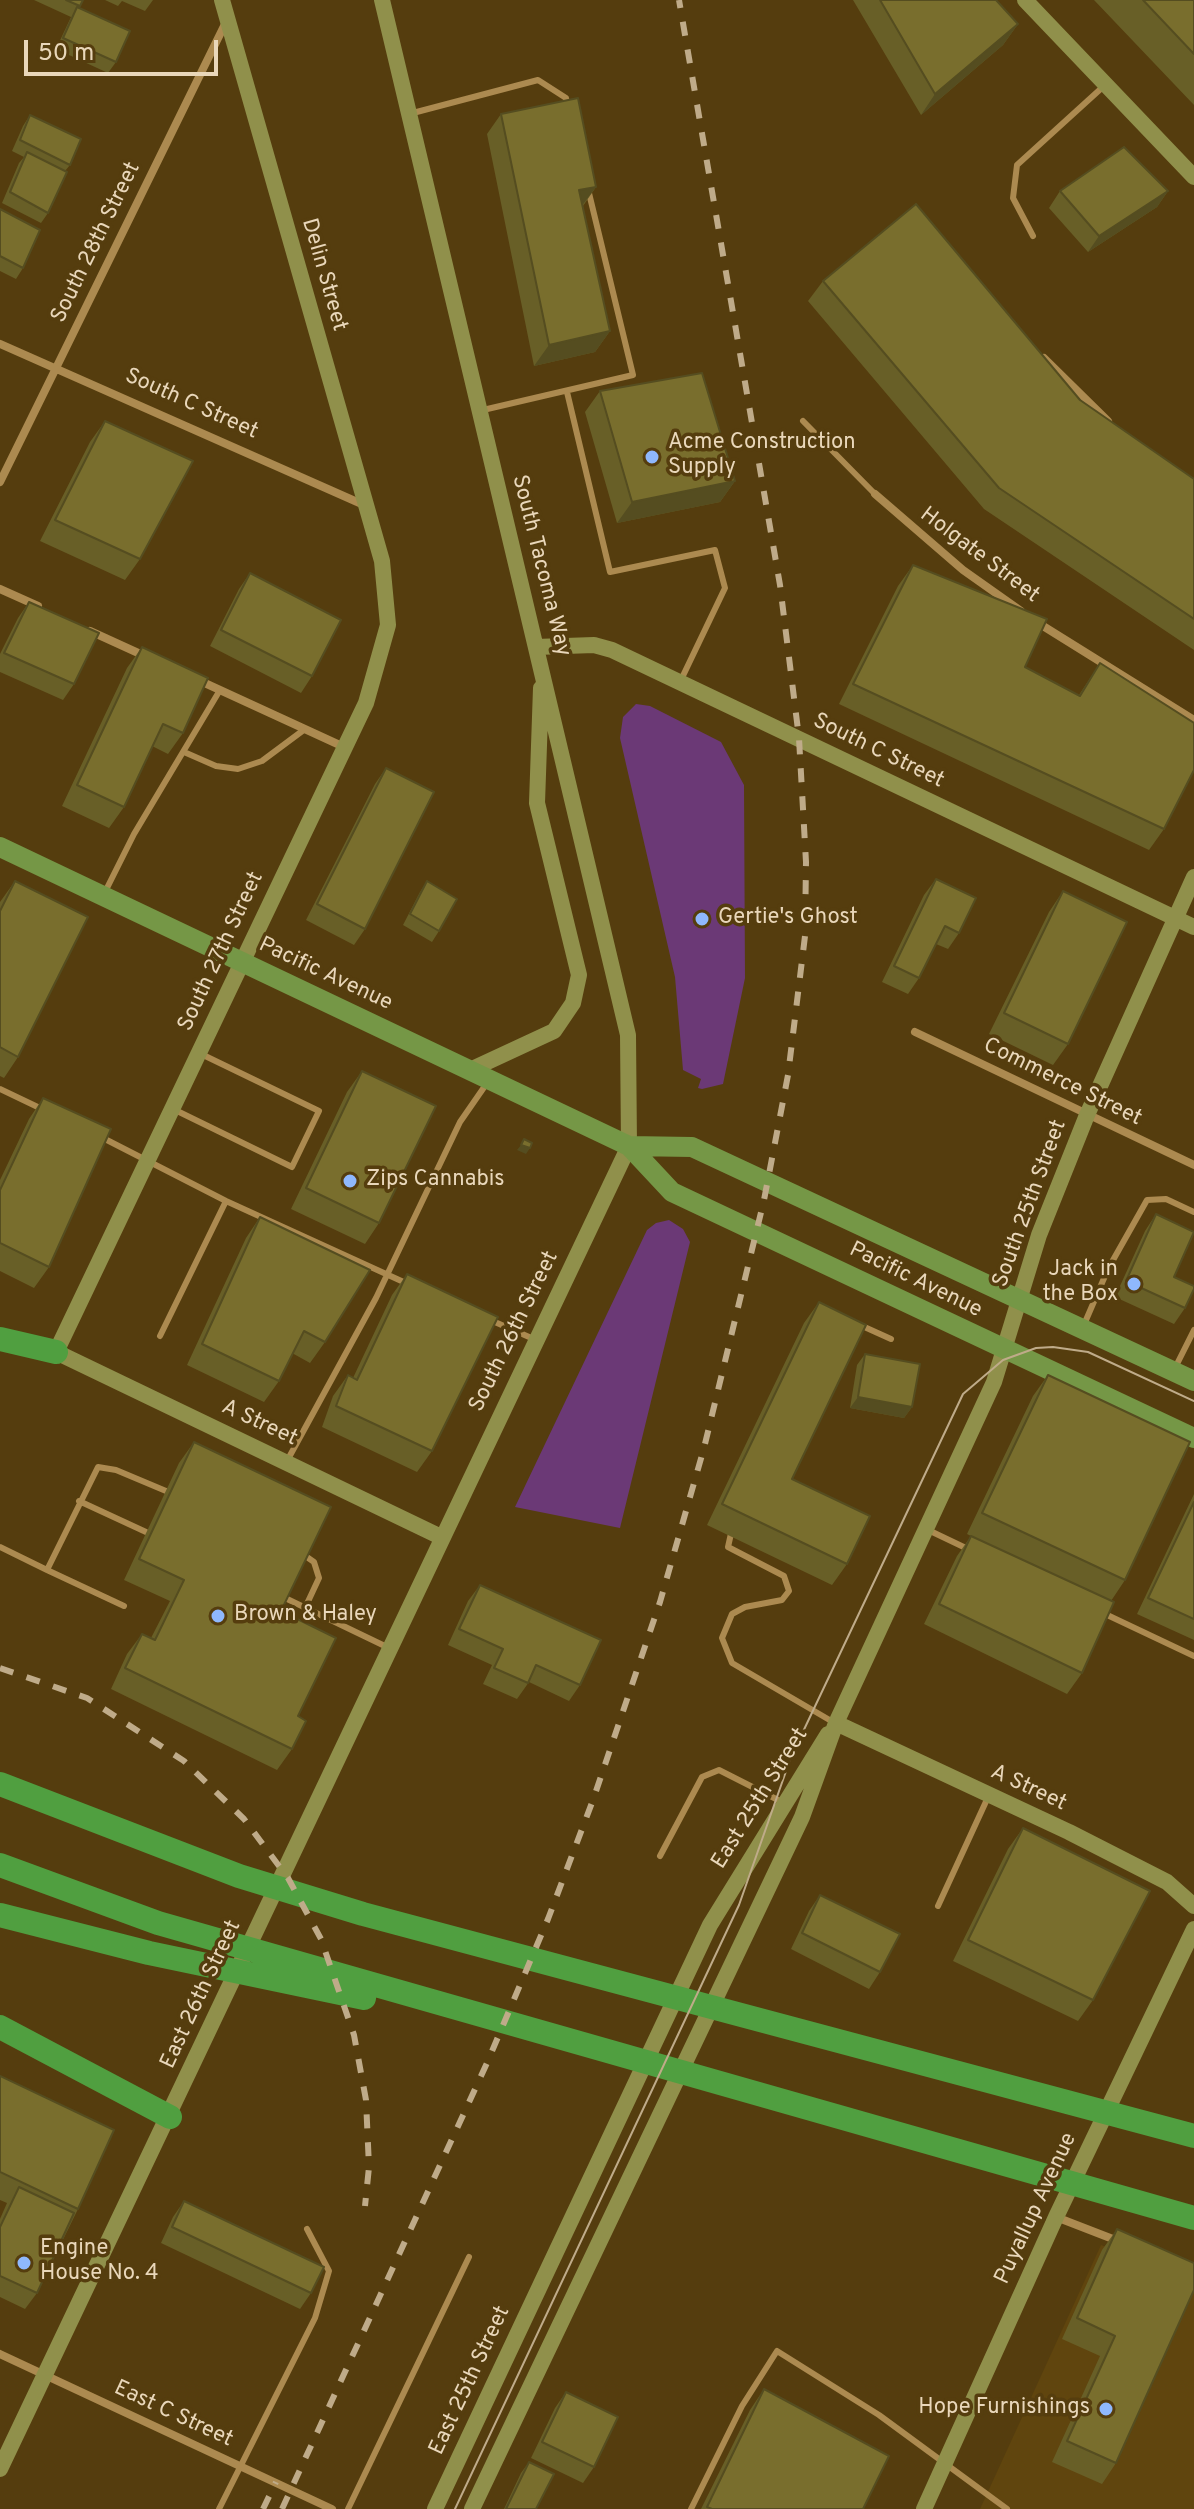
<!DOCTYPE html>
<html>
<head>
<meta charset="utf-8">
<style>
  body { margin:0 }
  #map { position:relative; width:1194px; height:2509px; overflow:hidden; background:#553d0e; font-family:Overpass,sans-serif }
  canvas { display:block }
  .scale { position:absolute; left:24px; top:40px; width:194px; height:36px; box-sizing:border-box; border:4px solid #e9d7ba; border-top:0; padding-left:10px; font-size:24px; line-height:28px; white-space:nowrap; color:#e9d7ba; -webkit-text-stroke:6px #553d0e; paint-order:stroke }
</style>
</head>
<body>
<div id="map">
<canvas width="1194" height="2509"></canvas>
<div class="scale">50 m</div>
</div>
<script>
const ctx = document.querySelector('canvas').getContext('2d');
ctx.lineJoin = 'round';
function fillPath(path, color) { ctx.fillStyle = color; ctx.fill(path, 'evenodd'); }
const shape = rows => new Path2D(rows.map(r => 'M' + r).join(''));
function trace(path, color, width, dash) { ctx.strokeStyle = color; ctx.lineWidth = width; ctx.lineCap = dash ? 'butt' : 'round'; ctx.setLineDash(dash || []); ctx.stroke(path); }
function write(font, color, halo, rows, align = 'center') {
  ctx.font = font + ' Overpass,sans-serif'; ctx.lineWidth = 7; ctx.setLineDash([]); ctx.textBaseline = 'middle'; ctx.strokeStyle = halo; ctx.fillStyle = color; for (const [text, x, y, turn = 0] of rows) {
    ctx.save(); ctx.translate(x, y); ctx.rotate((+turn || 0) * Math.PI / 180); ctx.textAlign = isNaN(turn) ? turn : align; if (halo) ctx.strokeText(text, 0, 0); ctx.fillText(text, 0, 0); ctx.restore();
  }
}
fillPath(shape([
  [1101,2245,1194,2280,1194,2509,980,2509]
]), '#60450e');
fillPath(shape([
  [636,704,650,706,721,742,744,785,745,978,723,1084,702,1089,698,1088,701,1079,683,1070,675,977,620,738,623,717],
  [669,1220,683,1229,690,1242,620,1528,515,1507,647,1230,656,1223]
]), '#6b3976');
trace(shape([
  [409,114,538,80,566,98,568,108],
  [1033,236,1013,198,1017,165,1105,85],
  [567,392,610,572,715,550,725,588,680,682],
  [483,410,633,375,588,189],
  [803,421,875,494],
  [184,752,216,766,238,769,262,761,305,729],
  [105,892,134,834,220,690],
  [0,1089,44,1110],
  [173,1109,292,1167,319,1111,199,1053],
  [101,1137,226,1201,408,1284],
  [488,1319,536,1340],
  [860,1325,891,1339],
  [1083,1327,1108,1269,1147,1200,1166,1199,1194,1212],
  [160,1336,226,1201],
  [1175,1368,1194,1330],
  [287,1461,376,1298,460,1122,487,1083],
  [79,1501,146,1532],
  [732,1529,728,1547,784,1576,789,1591,782,1600,745,1607,732,1614,722,1638,732,1663,833,1722],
  [926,1529,970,1550],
  [0,1547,47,1570,98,1467,116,1470,166,1491],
  [304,1555,314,1562,319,1578,305,1608],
  [47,1570,124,1606],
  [283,1597,389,1648],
  [1103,1613,1194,1656],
  [660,1856,702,1777,719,1770,784,1803],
  [938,1906,989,1795],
  [219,2509,315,2318,329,2271,307,2229],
  [348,2509,469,2257],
  [691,2509,742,2406,777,2351,879,2415,1007,2509]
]), '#ac8a50', 6);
trace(shape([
  [0,344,364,505],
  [1044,358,1108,421],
  [0,482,227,20],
  [875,494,963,570,1021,611],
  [0,589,38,606],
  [1035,621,1194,720],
  [90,631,147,657],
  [196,679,344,747],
  [915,1032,1194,1165],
  [1056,2217,1118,2241],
  [0,2354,332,2509]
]), '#ac8a50', 8);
trace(shape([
  [222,0,382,561,388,625,366,703,56,1352,441,1537],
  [1025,0,1194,177],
  [536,647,594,645,612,650,1194,927],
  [470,1070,554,1031,573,1003,579,975,537,803,541,688],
  [836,1723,1069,1832,1167,1882,1194,1906],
  [0,2469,629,1146,628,1035,382,0],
  [435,2509,710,1925,828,1734],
  [472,2509,802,1817,836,1723,994,1382,1039,1235,1087,1115,1194,877],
  [924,2509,1056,2217,1194,1929]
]), '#90904b', 16);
trace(shape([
  [0,847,629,1146,672,1192,1194,1438],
  [629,1146,692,1147,1194,1381]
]), '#759746', 20);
trace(shape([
  [0,1339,56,1352],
  [0,1784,239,1876,363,1914,1194,2136],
  [0,1865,158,1923,1194,2218],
  [0,1915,149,1953,364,1998],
  [0,2027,170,2117]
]), '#509f40', 24);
trace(shape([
  [455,2509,739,1905,791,1757,963,1394,1003,1360,1036,1348,1053,1347,1088,1352,1194,1401]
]), '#bfab89', 2);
trace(shape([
  [0,1668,87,1698,184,1761,244,1819,288,1878,321,1939,354,2035,366,2100,369,2167,365,2206],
  [263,2509,276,2482],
  [282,2509,487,2063,548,1919,593,1800,660,1602,704,1448,764,1200,788,1075,805,936,806,862,799,738,780,585,679,0]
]), '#bfab89', 6, [14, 14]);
fillPath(shape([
  [34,0,83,0,79,8,116,62,108,73,56,49,71,17],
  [105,0,153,0,145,11,122,1,118,6],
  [853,0,996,0,1018,24,1003,45,921,115],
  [1094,0,1194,0,1194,105],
  [501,114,596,187,583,206,610,331,595,352,534,366,487,134],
  [30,115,70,165,65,171,48,213,41,223,2,203,19,163,24,157,12,151,23,126],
  [1060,191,1168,191,1157,207,1088,252,1049,208],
  [0,209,23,268,16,279,0,271],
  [823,281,1080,400,1194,479,1194,650,984,509,808,301],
  [600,391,735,481,720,502,617,523,585,412],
  [105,421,140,559,125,580,40,541,90,442],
  [913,565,1025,667,1079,695,1100,663,1164,829,1149,850,839,704,898,586],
  [250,573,312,676,301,693,210,646,239,589],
  [29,602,74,684,63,700,0,672,0,654,18,618],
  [142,647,183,733,168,754,152,746,124,807,109,828,62,806,127,668],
  [386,768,365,929,354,945,306,920,375,784],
  [936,879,959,933,948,949,936,944,919,978,908,994,882,982,924,895],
  [15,881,18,1057,4,1078,0,1076,0,902],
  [427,881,439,931,432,942,403,925,420,892],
  [1063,891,1068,1044,1053,1065,989,1034,1049,912],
  [362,1071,379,1223,365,1244,291,1209,347,1092],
  [43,1098,49,1267,34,1288,0,1271,0,1180,29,1119],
  [1156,1214,1174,1277,1185,1308,1174,1324,1115,1297,1145,1231],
  [260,1217,325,1342,310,1363,292,1353,279,1381,264,1402,187,1365,246,1238],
  [407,1274,432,1451,417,1472,322,1427,333,1396,348,1375,353,1378,392,1295],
  [819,1302,792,1479,847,1564,832,1585,707,1525,804,1323],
  [865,1354,912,1407,904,1418,850,1408,857,1365],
  [1048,1375,1125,1580,1111,1601,1082,1673,1067,1694,924,1624,957,1556,971,1536,967,1534,1033,1396],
  [194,1442,281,1611,298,1716,292,1749,277,1770,111,1689,127,1654,142,1634,151,1638,170,1601,124,1580,179,1463],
  [1194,1494,1194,1640,1137,1614],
  [480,1585,580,1685,569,1701,529,1682,517,1699,483,1684,492,1665,448,1645,468,1601],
  [1023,1828,1093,2000,1078,2021,953,1961,1008,1849],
  [820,1895,880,1972,869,1989,791,1949,809,1911],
  [0,2076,78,2209,37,2293,25,2309,0,2297,0,2219,7,2203,0,2200],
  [184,2201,311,2293,300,2309,161,2243,173,2217],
  [1117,2229,1116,2463,1102,2484,1052,2462,1100,2356,1062,2339,1102,2250],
  [764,2389,863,2509,701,2509,750,2410],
  [566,2392,594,2467,583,2483,531,2458,555,2408],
  [529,2462,536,2509,504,2509,521,2473]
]), '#685f27');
fillPath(shape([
  [1018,24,1003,45,921,115,935,94],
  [596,187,581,207,579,190],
  [1168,191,1157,207,1088,252,1099,236],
  [610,331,595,352,534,366,549,345],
  [735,481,720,502,617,523,632,502],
  [521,1145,530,1148,526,1154,517,1150],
  [858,1397,912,1407,904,1418,850,1408]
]), '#554d20');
const building = shape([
  [66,0,83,0,80,6,66,0],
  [880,0,996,0,1018,24,935,94,880,0],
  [1143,0,1194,0,1194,54,1143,0],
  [77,7,130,31,116,62,63,38,77,7],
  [578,98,596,187,579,190,610,331,549,345,501,114,578,98],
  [30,115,81,139,70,165,20,140,30,115],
  [1124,147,1168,191,1099,236,1060,191,1124,147],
  [27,152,67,172,48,213,10,192,27,152],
  [916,204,1080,400,1194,479,1194,619,999,488,823,281,916,204],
  [0,209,40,230,23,268,0,256,0,209],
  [702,373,735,481,632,502,600,391,702,373],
  [105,421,193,461,140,559,55,520,105,421],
  [913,565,1047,619,1025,667,1080,696,1100,663,1194,723,1194,770,1164,829,853,684,913,565],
  [250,573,341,620,312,676,221,630,250,573],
  [29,602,99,633,74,684,4,653,29,602],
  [142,647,208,678,183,733,163,724,124,807,77,785,142,647],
  [386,768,434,792,365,929,317,904,386,768],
  [936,879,976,898,959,933,945,926,919,978,894,966,936,879],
  [15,881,88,917,18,1057,0,1047,0,911,15,881],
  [427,881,457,899,439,931,410,914,427,881],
  [1063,891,1127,922,1068,1044,1004,1013,1063,891],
  [362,1071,436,1106,379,1223,306,1188,362,1071],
  [43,1098,111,1129,49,1267,0,1243,0,1190,43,1098],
  [524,1139,532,1143,530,1148,521,1145,524,1139],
  [1156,1214,1194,1232,1174,1277,1194,1286,1194,1289,1185,1308,1126,1281,1156,1214],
  [260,1217,370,1270,325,1342,304,1331,279,1381,202,1344,260,1217],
  [407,1274,498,1317,432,1451,336,1406,348,1375,357,1380,407,1274],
  [819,1302,866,1325,792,1479,870,1516,847,1564,722,1504,819,1302],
  [865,1354,920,1364,912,1407,858,1397,865,1354],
  [1048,1375,1190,1442,1125,1580,982,1513,1048,1375],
  [194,1442,331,1507,281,1611,336,1638,298,1716,306,1721,292,1749,125,1668,142,1634,155,1640,184,1580,139,1559,194,1442],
  [1194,1502,1194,1619,1148,1598,1194,1502],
  [971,1536,1114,1602,1082,1673,939,1604,971,1536],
  [480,1585,601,1640,580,1685,536,1665,528,1683,494,1668,503,1649,459,1629,480,1585],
  [1023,1828,1150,1891,1093,2000,968,1940,1023,1828],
  [820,1895,900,1934,880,1972,802,1933,820,1895],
  [0,2076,114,2130,78,2209,0,2172,0,2076],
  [19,2187,74,2213,37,2293,0,2276,0,2227,19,2187],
  [184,2201,324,2267,311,2293,172,2227,184,2201],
  [1117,2229,1194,2263,1194,2290,1116,2463,1067,2441,1115,2336,1077,2318,1117,2229],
  [764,2389,889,2456,863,2509,712,2509,707,2507,764,2389],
  [566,2392,618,2417,594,2467,542,2442,566,2392],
  [529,2462,554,2474,536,2509,506,2509,529,2462]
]);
fillPath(building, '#796e2d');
trace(building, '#554d20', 2);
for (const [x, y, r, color] of [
  [652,457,8,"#8fb8fd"],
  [702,919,8,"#8fb8fd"],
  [350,1181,8,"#8fb8fd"],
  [1134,1284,8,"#8fb8fd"],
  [218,1616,8,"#8fb8fd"],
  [24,2263,8,"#8fb8fd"],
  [1106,2409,8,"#8fb8fd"]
]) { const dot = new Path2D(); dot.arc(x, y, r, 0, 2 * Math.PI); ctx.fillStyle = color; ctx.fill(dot); trace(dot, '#553d0e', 3); }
write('22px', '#e9d7ba', '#553d0e', [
  ["South 28th Street",97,243,-64],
  ["Delin Street",323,275,74],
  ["South C Street",191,405,24],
  ["Holgate Street",979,556,37],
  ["South Tacoma Way",540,566,76],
  ["South C Street",878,752,26],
  ["South 27th Street",222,952,-65],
  ["Pacific Avenue",325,975,25],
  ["Commerce Street",1062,1083,26],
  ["South 25th Street",1031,1204,-70],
  ["Pacific Avenue",915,1281,26],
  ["South 26th Street",515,1332,-64],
  ["A Street",259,1424,25],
  ["A Street",1028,1789,25],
  ["East 25th Street",761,1799,-58],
  ["East 26th Street",202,1995,-65],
  ["Puyallup Avenue",1037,2209,-65],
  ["East 25th Street",471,2381,-65],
  ["East C Street",173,2415,25]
]);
write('22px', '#e9d7ba', '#553d0e', [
  ["Acme Construction",668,444],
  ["Supply",668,469],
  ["Gertie's Ghost",718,919],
  ["Zips Cannabis",366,1181],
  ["Jack in",1118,1271,"right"],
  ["the Box",1118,1296,"right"],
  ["Brown & Haley",234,1616],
  ["Engine",40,2250],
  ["House No. 4",40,2275],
  ["Hope Furnishings",1090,2409,"right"]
], 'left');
</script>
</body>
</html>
